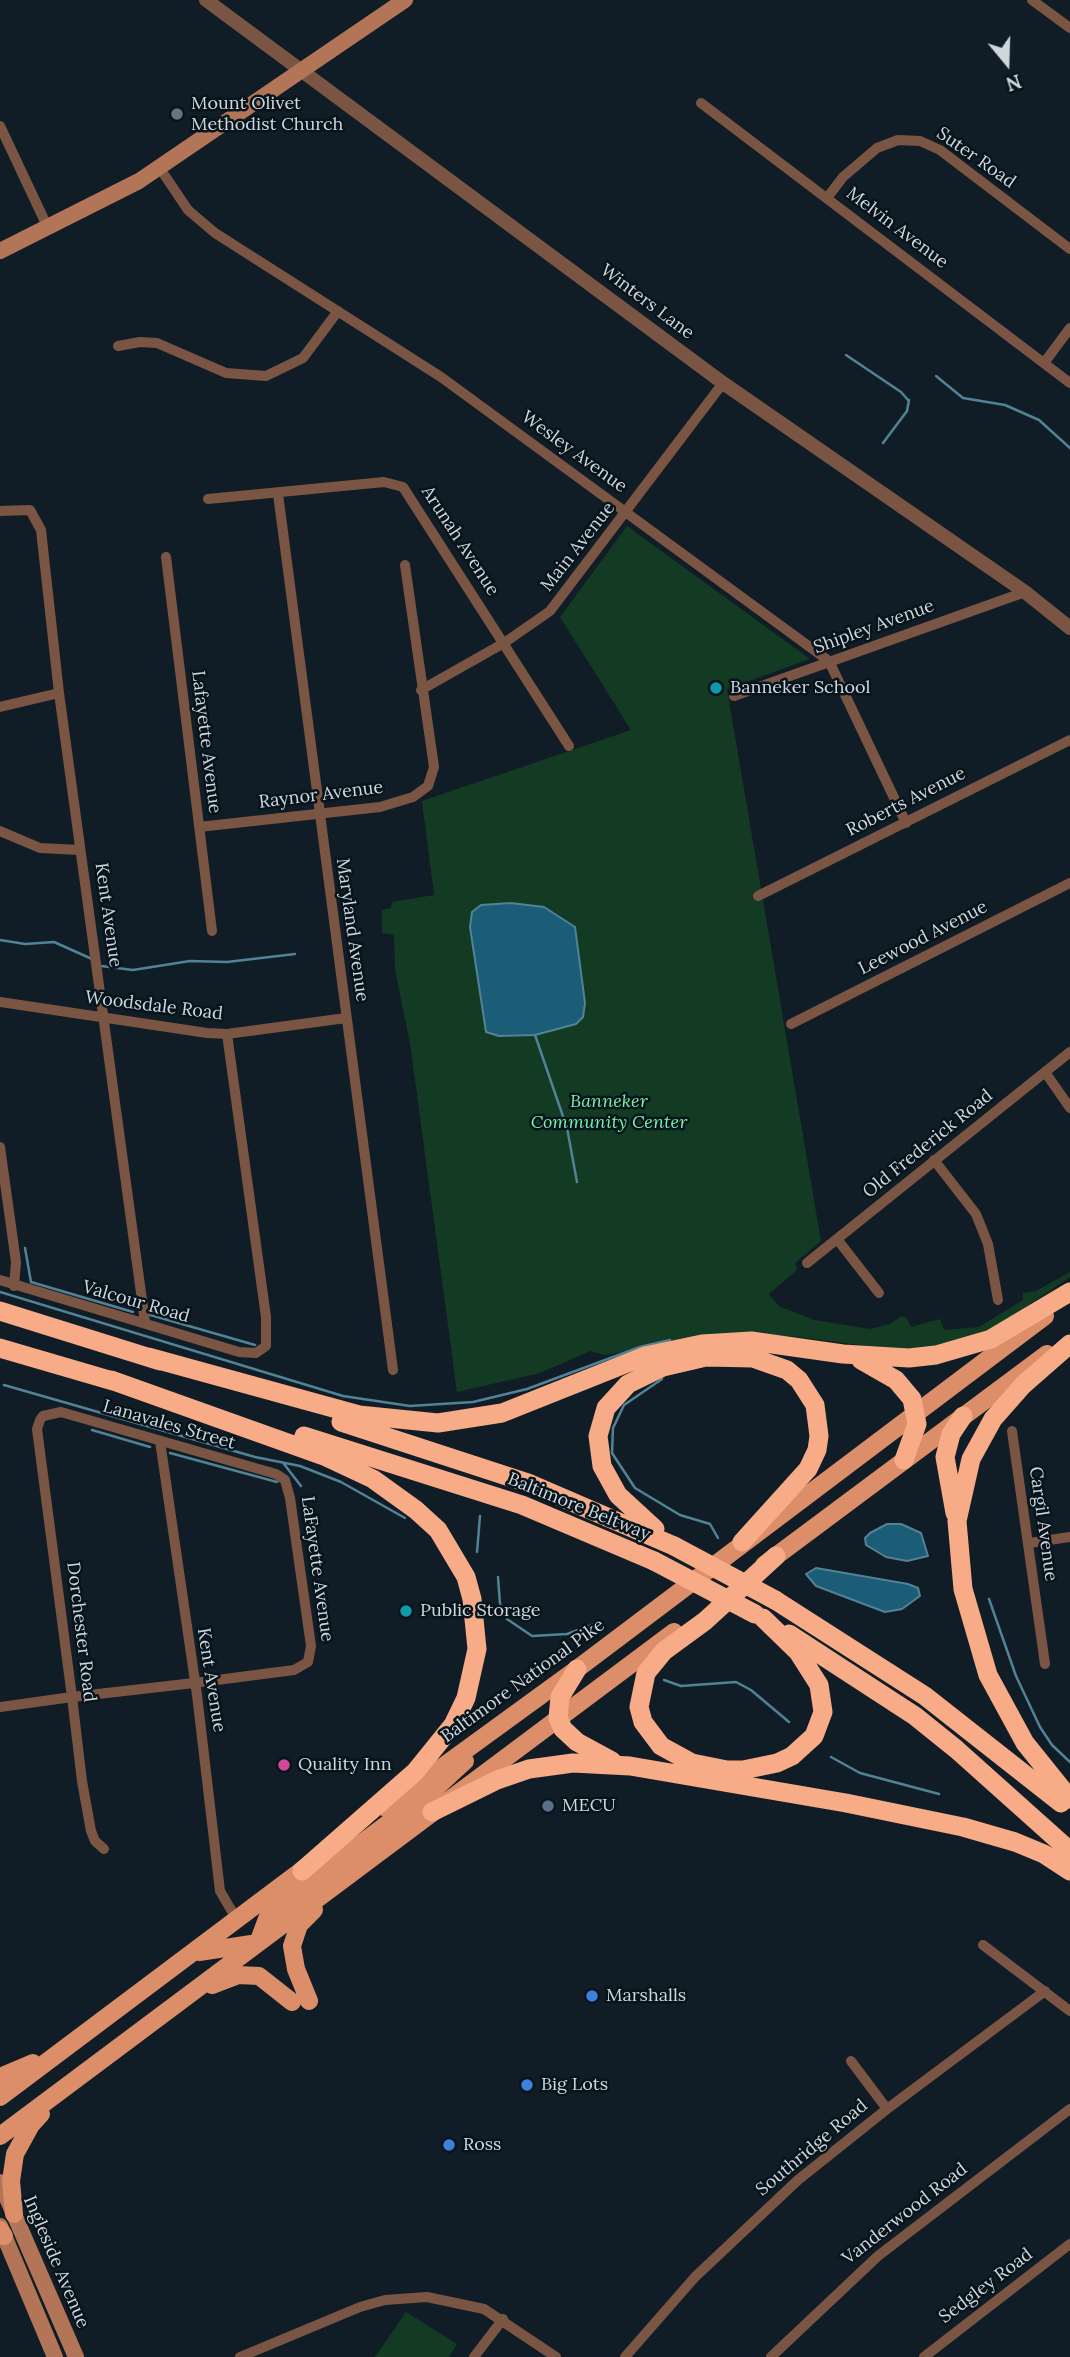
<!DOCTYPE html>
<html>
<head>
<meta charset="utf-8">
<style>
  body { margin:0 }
  #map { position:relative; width:1070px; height:2357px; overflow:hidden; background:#111d26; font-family:Lora,serif }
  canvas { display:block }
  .north { position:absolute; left:972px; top:28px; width:70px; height:70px; -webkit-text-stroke:5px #08141c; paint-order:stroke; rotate:161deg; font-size:19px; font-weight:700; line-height:28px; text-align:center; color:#cfd7dd }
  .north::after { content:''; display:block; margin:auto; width:24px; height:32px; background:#cfd7dd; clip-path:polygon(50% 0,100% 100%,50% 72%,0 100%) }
</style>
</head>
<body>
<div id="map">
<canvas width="1070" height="2357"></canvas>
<div class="north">N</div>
</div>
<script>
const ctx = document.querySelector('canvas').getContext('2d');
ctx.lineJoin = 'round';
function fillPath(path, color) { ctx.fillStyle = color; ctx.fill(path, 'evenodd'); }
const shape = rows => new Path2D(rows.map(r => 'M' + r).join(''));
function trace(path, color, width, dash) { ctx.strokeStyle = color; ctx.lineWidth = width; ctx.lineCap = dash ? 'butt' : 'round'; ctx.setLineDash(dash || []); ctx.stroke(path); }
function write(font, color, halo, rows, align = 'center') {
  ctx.font = font + ' Lora,serif'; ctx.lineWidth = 5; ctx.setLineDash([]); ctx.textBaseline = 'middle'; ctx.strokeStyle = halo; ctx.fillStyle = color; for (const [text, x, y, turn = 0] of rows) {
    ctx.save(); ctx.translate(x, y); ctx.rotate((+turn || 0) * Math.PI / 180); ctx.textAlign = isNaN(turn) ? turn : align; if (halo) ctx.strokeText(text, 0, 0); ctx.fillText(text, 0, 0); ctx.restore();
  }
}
fillPath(shape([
  [627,526,810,659,727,689,821,1241,795,1263,797,1270,769,1294,779,1306,814,1320,870,1329,890,1324,902,1316,907,1318,911,1327,940,1319,944,1330,979,1327,1023,1300,1023,1293,1036,1291,1070,1272,1070,1277,990,1331,949,1347,891,1349,798,1337,738,1334,604,1355,590,1351,540,1373,457,1392,410,1043,395,970,394,935,382,933,382,910,391,908,392,902,434,895,422,801,631,730,560,617],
  [406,2312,457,2344,449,2357,375,2357]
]), '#133a22');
const water = shape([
  [511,903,544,907,575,927,585,1003,583,1017,576,1024,535,1035,499,1036,486,1032,470,927,472,912,481,905,511,903],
  [887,1524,901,1524,921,1533,928,1556,907,1561,886,1557,866,1545,865,1538,870,1533,887,1524],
  [816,1568,908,1584,918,1588,920,1596,902,1609,885,1612,816,1586,806,1574,816,1568]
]);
fillPath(water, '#1b5d77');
trace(water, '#518296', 2);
trace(shape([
  [846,355,901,392,908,400],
  [936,376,963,398,1005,405,1039,420,1070,448],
  [883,443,907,411,909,400],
  [0,940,25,944,54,942,92,959],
  [101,966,133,970,190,961,227,962,295,954],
  [535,1035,567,1128,577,1182],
  [25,1248,31,1282,133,1312],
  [0,1292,343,1396,410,1406,473,1402,527,1389,640,1347,670,1340],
  [147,1314,255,1345],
  [662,1379,624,1405,613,1428,612,1453,635,1488,680,1515,710,1524,718,1538],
  [4,1385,255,1457,300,1466,341,1482,405,1518],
  [92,1430,150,1447],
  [170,1453,277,1482],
  [284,1464,301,1486],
  [477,1552,480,1516],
  [498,1577,500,1604,507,1619,532,1636,567,1634,600,1622],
  [989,1599,1016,1676,1040,1727,1052,1745,1070,1762],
  [664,1680,681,1686,736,1682,751,1690,789,1722],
  [831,1757,860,1773,939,1794]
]), '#518296', 2.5);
trace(shape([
  [1032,0,1070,28],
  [701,103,1070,383],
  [0,126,48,228],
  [159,167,188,210,215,233,441,377,829,661,906,823],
  [827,198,843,177,877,148,898,140,920,141,940,150,1070,249],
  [118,346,140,342,157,343,226,373,266,376,303,358,338,311],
  [1044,363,1070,328],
  [278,494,393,1370],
  [208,499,384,482,403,487,569,746],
  [0,511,30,510,41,530,59,693,145,1322],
  [166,557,212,931],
  [421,690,504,643,550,611,723,383],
  [734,696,1025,592],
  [0,707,59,693],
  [199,827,380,807,413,797,428,786,434,767,405,565],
  [0,831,40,848,80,850],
  [758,896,1070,740],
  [0,1002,207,1033,227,1034,346,1018],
  [791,1024,1070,883],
  [1045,1072,1070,1108],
  [0,1147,16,1262,14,1286],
  [934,1160,976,1214,988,1244,998,1300],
  [837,1239,879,1293],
  [807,1263,1070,1052],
  [0,1280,239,1352,256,1353,266,1346,266,1317,227,1034],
  [1012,1431,1045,1664],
  [160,1441,197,1695,220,1891,237,1920],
  [1029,1543,1070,1537],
  [0,1707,72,1697,194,1683,294,1670,308,1662,311,1646,290,1498,285,1480,276,1474,61,1412,43,1416,40,1420,37,1429,72,1697,82,1781,91,1831,95,1841,104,1849],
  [983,1945,1070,2011],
  [851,2061,887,2109],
  [240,2357,360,2307,385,2300,427,2297,484,2309,556,2357],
  [474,2357,503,2319],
  [625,2357,695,2277,798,2180,887,2109,1045,1991],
  [771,2357,878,2256,1070,2109],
  [924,2357,1070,2244]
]), '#7b5543', 10);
trace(shape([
  [206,0,723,383,1025,592,1070,628]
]), '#7b5543', 14);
trace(shape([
  [0,251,139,181,405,0],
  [0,2182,76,2357],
  [0,2226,55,2357]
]), '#b27558', 16);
trace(shape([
  [764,1565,1047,1354],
  [386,1808,577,1669,1045,1316],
  [258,1943,267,1919,274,1909,438,1786,465,1761],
  [199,1952,258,1943],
  [212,1985,238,1975,259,1976,292,2002],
  [309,2001,296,1969,292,1946,299,1925,314,1910],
  [0,2077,33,2063],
  [0,2097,313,1862],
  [0,2136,674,1632],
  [14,2214,11,2181,15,2154,31,2125,41,2114],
  [0,2230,4,2236]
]), '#dc8e68', 18);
trace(shape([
  [0,1311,160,1361],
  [1070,1344,1023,1385,993,1419,971,1459,957,1521,963,1589,988,1675,1025,1743,1070,1799],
  [0,1348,123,1384],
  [148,1357,359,1415,438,1423,502,1413,645,1356,702,1344,751,1341,843,1354,909,1358,936,1355,991,1339,1070,1292],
  [861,1360,896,1380,912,1399,917,1424,904,1460],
  [111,1380,324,1456,373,1479,416,1510,438,1530,466,1577,472,1599,477,1649,466,1698,453,1725,415,1772,302,1871],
  [341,1422,528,1483,674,1546],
  [304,1436,522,1505,654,1561],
  [955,1513,945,1457,951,1434,963,1416],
  [655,1529,618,1495,602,1466,598,1436,606,1408,628,1384,663,1367,706,1357,753,1358,787,1370,799,1380,815,1405,819,1436,817,1450,808,1469,742,1542],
  [775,1600,925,1696,1061,1803],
  [763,1618,798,1652,819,1685,823,1712,814,1736,792,1756,777,1763,743,1770,727,1770,692,1763,661,1746,643,1722,639,1707,646,1673,664,1651,705,1621,776,1556],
  [789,1634,915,1716,956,1749,1070,1851],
  [577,1669,560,1697,558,1718,563,1729,577,1742,612,1761],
  [432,1812,497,1780,529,1769,573,1763,630,1766,846,1803,963,1827,1015,1842,1044,1854,1070,1871]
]), '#f7ab86', 19);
trace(shape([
  [674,1546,775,1600],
  [654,1561,755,1614]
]), '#f7ab86', 19);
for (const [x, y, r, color] of [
  [177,114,7,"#6b7280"],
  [716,688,7,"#0f9aa8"],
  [406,1611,7,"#0f9aa8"],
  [284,1765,7,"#d1479c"],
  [548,1806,7,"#5c6f8a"],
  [592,1996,7,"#3f7fe0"],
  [527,2085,7,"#3f7fe0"],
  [449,2145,7,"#3f7fe0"]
]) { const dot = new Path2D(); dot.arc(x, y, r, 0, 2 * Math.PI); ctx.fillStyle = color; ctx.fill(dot); trace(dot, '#08141c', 2.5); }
write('18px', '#cfd7dd', '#08141c', [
  ["Mount Olivet",191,104],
  ["Methodist Church",191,125],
  ["Banneker School",730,688],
  ["Public Storage",420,1611],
  ["Quality Inn",298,1765],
  ["MECU",562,1806],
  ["Marshalls",606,1996],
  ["Big Lots",541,2085],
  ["Ross",463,2145]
], 'left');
write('18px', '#cfd7dd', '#08141c', [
  ["Suter Road",976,158,35],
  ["Melvin Avenue",897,228,37],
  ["Winters Lane",647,302,37],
  ["Wesley Avenue",574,452,36],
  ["Arunah Avenue",460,541,57],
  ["Main Avenue",578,547,-52],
  ["Shipley Avenue",874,627,-20],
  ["Lafayette Avenue",206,742,83],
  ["Raynor Avenue",321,795,-7],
  ["Roberts Avenue",906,802,-27],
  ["Kent Avenue",108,915,82],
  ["Maryland Avenue",352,930,82],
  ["Leewood Avenue",923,938,-27],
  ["Woodsdale Road",154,1006,7],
  ["Old Frederick Road",928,1144,-39],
  ["Valcour Road",136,1302,16],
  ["Lanavales Street",169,1425,16],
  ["Baltimore Beltway",579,1507,22],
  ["Cargil Avenue",1043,1524,82],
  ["LaFayette Avenue",317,1569,82],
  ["Dorchester Road",81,1632,83],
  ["Kent Avenue",211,1680,81],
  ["Baltimore National Pike",523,1681,-36],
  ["Southridge Road",812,2148,-40],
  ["Vanderwood Road",905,2214,-38],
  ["Ingleside Avenue",56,2262,67],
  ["Sedgley Road",986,2286,-37]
]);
write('italic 18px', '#75f2a3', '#08141c', [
  ["Banneker",609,1102],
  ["Community Center",609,1123]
]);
</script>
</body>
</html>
